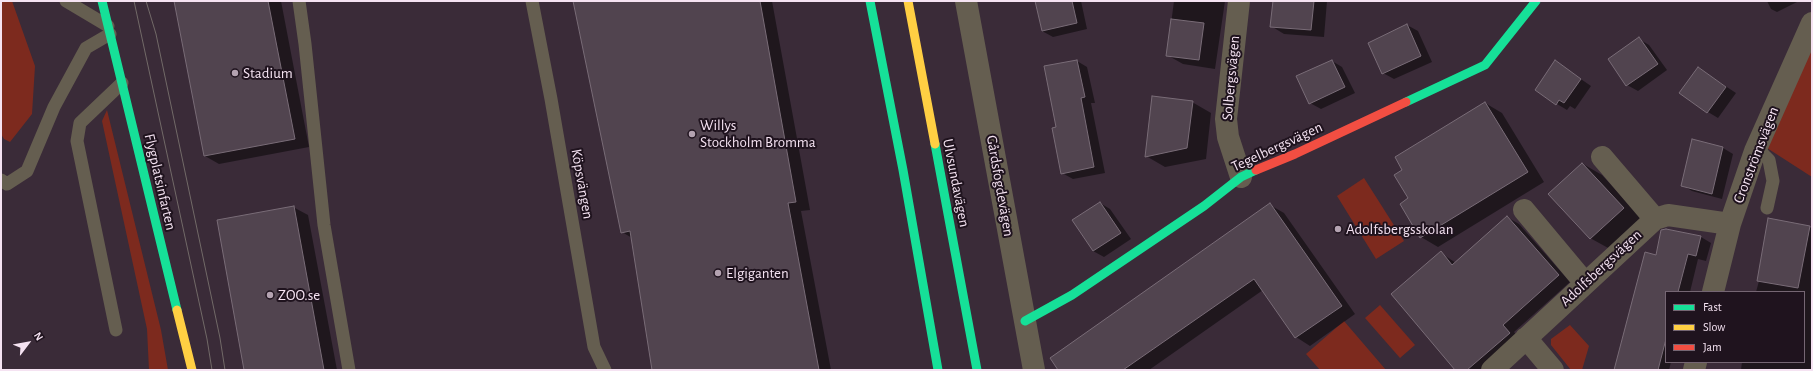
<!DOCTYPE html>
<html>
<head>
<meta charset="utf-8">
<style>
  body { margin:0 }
  #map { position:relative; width:1813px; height:371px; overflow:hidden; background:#3a2b38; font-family:"Alegreya Sans",sans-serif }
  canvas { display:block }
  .frame { position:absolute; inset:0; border:2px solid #f5e3f2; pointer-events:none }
  .legend { position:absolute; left:1665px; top:291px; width:140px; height:72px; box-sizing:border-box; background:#1f131e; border:1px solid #756673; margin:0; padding:5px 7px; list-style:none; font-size:12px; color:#f5e3f2 }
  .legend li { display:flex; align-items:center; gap:8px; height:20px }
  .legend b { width:20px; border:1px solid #756673 }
  .north { position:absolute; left:8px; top:323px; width:40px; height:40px; -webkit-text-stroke:3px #1f131e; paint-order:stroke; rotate:58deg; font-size:11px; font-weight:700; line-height:16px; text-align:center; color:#f5e3f2 }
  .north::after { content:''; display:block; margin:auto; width:14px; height:18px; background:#f5e3f2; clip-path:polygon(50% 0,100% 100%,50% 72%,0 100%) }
</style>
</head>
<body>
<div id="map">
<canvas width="1813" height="371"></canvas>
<div class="frame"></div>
<ul class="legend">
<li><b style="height:5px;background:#16e098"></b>Fast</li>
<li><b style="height:5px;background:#ffcf43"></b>Slow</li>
<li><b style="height:5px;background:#f24e42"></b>Jam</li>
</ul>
<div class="north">N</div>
</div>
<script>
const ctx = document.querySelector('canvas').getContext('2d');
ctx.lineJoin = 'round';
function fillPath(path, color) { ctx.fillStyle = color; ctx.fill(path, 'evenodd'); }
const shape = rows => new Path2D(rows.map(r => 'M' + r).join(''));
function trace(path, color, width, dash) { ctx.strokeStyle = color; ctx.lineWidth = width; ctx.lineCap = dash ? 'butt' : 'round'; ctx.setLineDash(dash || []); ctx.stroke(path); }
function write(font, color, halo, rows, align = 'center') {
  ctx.font = font + ' "Alegreya Sans",sans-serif'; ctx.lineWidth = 4; ctx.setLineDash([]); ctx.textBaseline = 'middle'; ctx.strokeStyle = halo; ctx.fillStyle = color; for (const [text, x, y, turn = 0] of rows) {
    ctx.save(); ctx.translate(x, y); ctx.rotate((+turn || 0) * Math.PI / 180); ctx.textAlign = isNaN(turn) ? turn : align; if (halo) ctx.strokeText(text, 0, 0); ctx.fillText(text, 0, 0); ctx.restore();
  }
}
fillPath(shape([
  [1,1,12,1,35,66,32,114,10,142,4,139,1,134],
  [1812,45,1812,177,1767,148],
  [107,110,161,330,168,370,149,370,147,329,102,121],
  [1364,178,1404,241,1376,259,1337,196],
  [1380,305,1415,345,1400,358,1365,318],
  [1344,321,1386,370,1320,370,1306,354],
  [1570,325,1589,346,1582,370,1571,370,1551,345,1551,339]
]), '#7d2a1e');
fillPath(shape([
  [175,1,281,1,309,147,219,164,205,156],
  [574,1,772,1,810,210,801,211,831,370,653,370,632,238,622,232],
  [1036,1,1081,1,1087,29,1053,37,1042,31],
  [1174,1,1225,1,1215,69,1183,64,1167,55],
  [1274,1,1327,1,1324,37,1284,34,1271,26],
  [1767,1,1799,1,1777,12,1771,9],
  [1407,25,1418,31,1432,62,1394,79,1383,73],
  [1639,39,1649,45,1667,70,1638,91,1627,85],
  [1077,61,1087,67,1095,103,1091,103,1105,173,1073,179,1062,173,1058,128],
  [1332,61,1342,67,1355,93,1321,109,1310,103],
  [1556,62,1591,86,1575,109,1570,106,1567,110,1557,104],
  [1698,68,1736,93,1718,118,1708,112],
  [1192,102,1211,113,1206,159,1165,167,1146,156],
  [1485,103,1502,113,1544,182,1438,247,1421,237,1404,170],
  [1693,141,1723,148,1733,154,1722,199,1692,191,1682,185],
  [1583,164,1602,175,1643,219,1610,249,1590,238],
  [1100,203,1110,209,1131,239,1104,257,1093,251],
  [1270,205,1284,213,1355,314,1310,346,1296,337,1263,290,1149,370,1059,370],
  [293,207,308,215,337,370,245,370],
  [1507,217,1519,224,1570,282,1514,332,1520,339,1485,370,1456,370,1441,253,1456,263],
  [1809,227,1812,228,1812,370,1741,370,1742,362,1804,362,1804,292,1756,292,1759,281],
  [1701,237,1711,243,1706,261,1698,259,1690,292,1666,292,1666,362,1671,362,1669,370,1615,370,1656,256]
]), '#0007');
const building = shape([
  [174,1,268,1,295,139,204,156,174,1],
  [573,1,760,1,796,202,788,203,819,370,652,370,630,231,621,233,573,1],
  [1035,1,1072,1,1077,23,1042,31,1035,1],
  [1273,1,1314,1,1311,30,1270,27,1273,1],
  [1171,19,1204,23,1199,60,1166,56,1171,19],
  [1407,24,1421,56,1382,74,1368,43,1407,24],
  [1639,37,1658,64,1626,86,1608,59,1639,37],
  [1077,60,1085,97,1081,98,1094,167,1061,174,1052,128,1056,127,1044,66,1077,60],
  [1332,60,1345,87,1309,104,1296,76,1332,60],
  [1555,60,1581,79,1564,103,1559,100,1556,105,1535,90,1555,60],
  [1698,67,1726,87,1707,113,1679,93,1698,67],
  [1152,96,1193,101,1187,148,1145,157,1152,96],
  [1485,102,1528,172,1420,238,1400,204,1408,198,1394,175,1402,170,1395,157,1485,102],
  [1692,139,1723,147,1712,194,1681,186,1692,139],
  [1582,163,1624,208,1590,239,1548,194,1582,163],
  [1100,202,1121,233,1093,251,1072,220,1100,202],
  [1270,203,1342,306,1295,338,1254,279,1123,370,1058,370,1050,358,1270,203],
  [294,206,324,370,244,370,217,220,294,206],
  [1507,216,1559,275,1503,325,1510,333,1467,370,1455,370,1391,294,1441,251,1452,265,1507,216],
  [1768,218,1810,226,1798,288,1757,281,1768,218],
  [1666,229,1701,236,1696,256,1688,254,1678,292,1666,292,1666,339,1658,370,1614,370,1645,252,1656,255,1661,230,1666,229]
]);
fillPath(building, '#51444f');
trace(building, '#796c77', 1);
trace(shape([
  [66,1,108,26],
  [299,1,305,44,324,225,349,370],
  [532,1,551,99,594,347,605,370],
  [1756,147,1769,160,1773,181,1767,208],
  [1,180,7,184,27,171,54,107,86,48,110,34],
  [116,330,77,141,80,123,122,83]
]), '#655e50', 13);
trace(shape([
  [966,1,1034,370],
  [1239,1,1226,119,1228,137,1241,177],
  [1602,157,1655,219],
  [1524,210,1585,283],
  [1713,292,1730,224,1755,151,1812,23],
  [1526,338,1553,370],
  [1492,370,1655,219,1668,215,1730,224],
  [1694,370,1696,362]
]), '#655e50', 22);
trace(shape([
  [102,1,177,310],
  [870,1,903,170,938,370],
  [1406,102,1485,65,1536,1],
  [935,144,977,370],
  [1025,321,1072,295,1204,206,1241,177,1256,170]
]), '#16e098', 9);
trace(shape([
  [908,1,935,144],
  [177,310,192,370]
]), '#ffcf43', 9);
trace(shape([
  [1256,170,1295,154,1406,102]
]), '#f24e42', 9);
trace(shape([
  [134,1,207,339,212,370],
  [146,1,156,34,220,338,225,370]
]), '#726a68', 1);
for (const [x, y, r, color] of [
  [235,73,4,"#b4a3b1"],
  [692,134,4,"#b4a3b1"],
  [1338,229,4,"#b4a3b1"],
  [718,273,4,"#b4a3b1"],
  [270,295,4,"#b4a3b1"]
]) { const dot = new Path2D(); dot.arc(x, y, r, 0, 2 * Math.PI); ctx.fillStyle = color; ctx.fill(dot); trace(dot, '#1f131e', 1.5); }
write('15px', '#f5e3f2', '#1f131e', [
  ["Stadium",243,73],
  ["Willys",700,125],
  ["Stockholm Bromma",700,142],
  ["Adolfsbergsskolan",1346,229],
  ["Elgiganten",726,273],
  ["ZOO.se",278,295]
], 'left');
write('15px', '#f5e3f2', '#1f131e', [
  ["Solbergsvägen",1231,78,-85],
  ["Tegelbergsvägen",1277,147,-25],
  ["Cronströmsvägen",1756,155,-69],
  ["Flygplatsinfarten",160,182,77],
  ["Ulvsundavägen",956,183,79],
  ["Köpsvängen",582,184,80],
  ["Gårdsfogdevägen",1000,186,80],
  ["Adolfsbergsvägen",1601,268,-43]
]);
</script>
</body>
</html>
